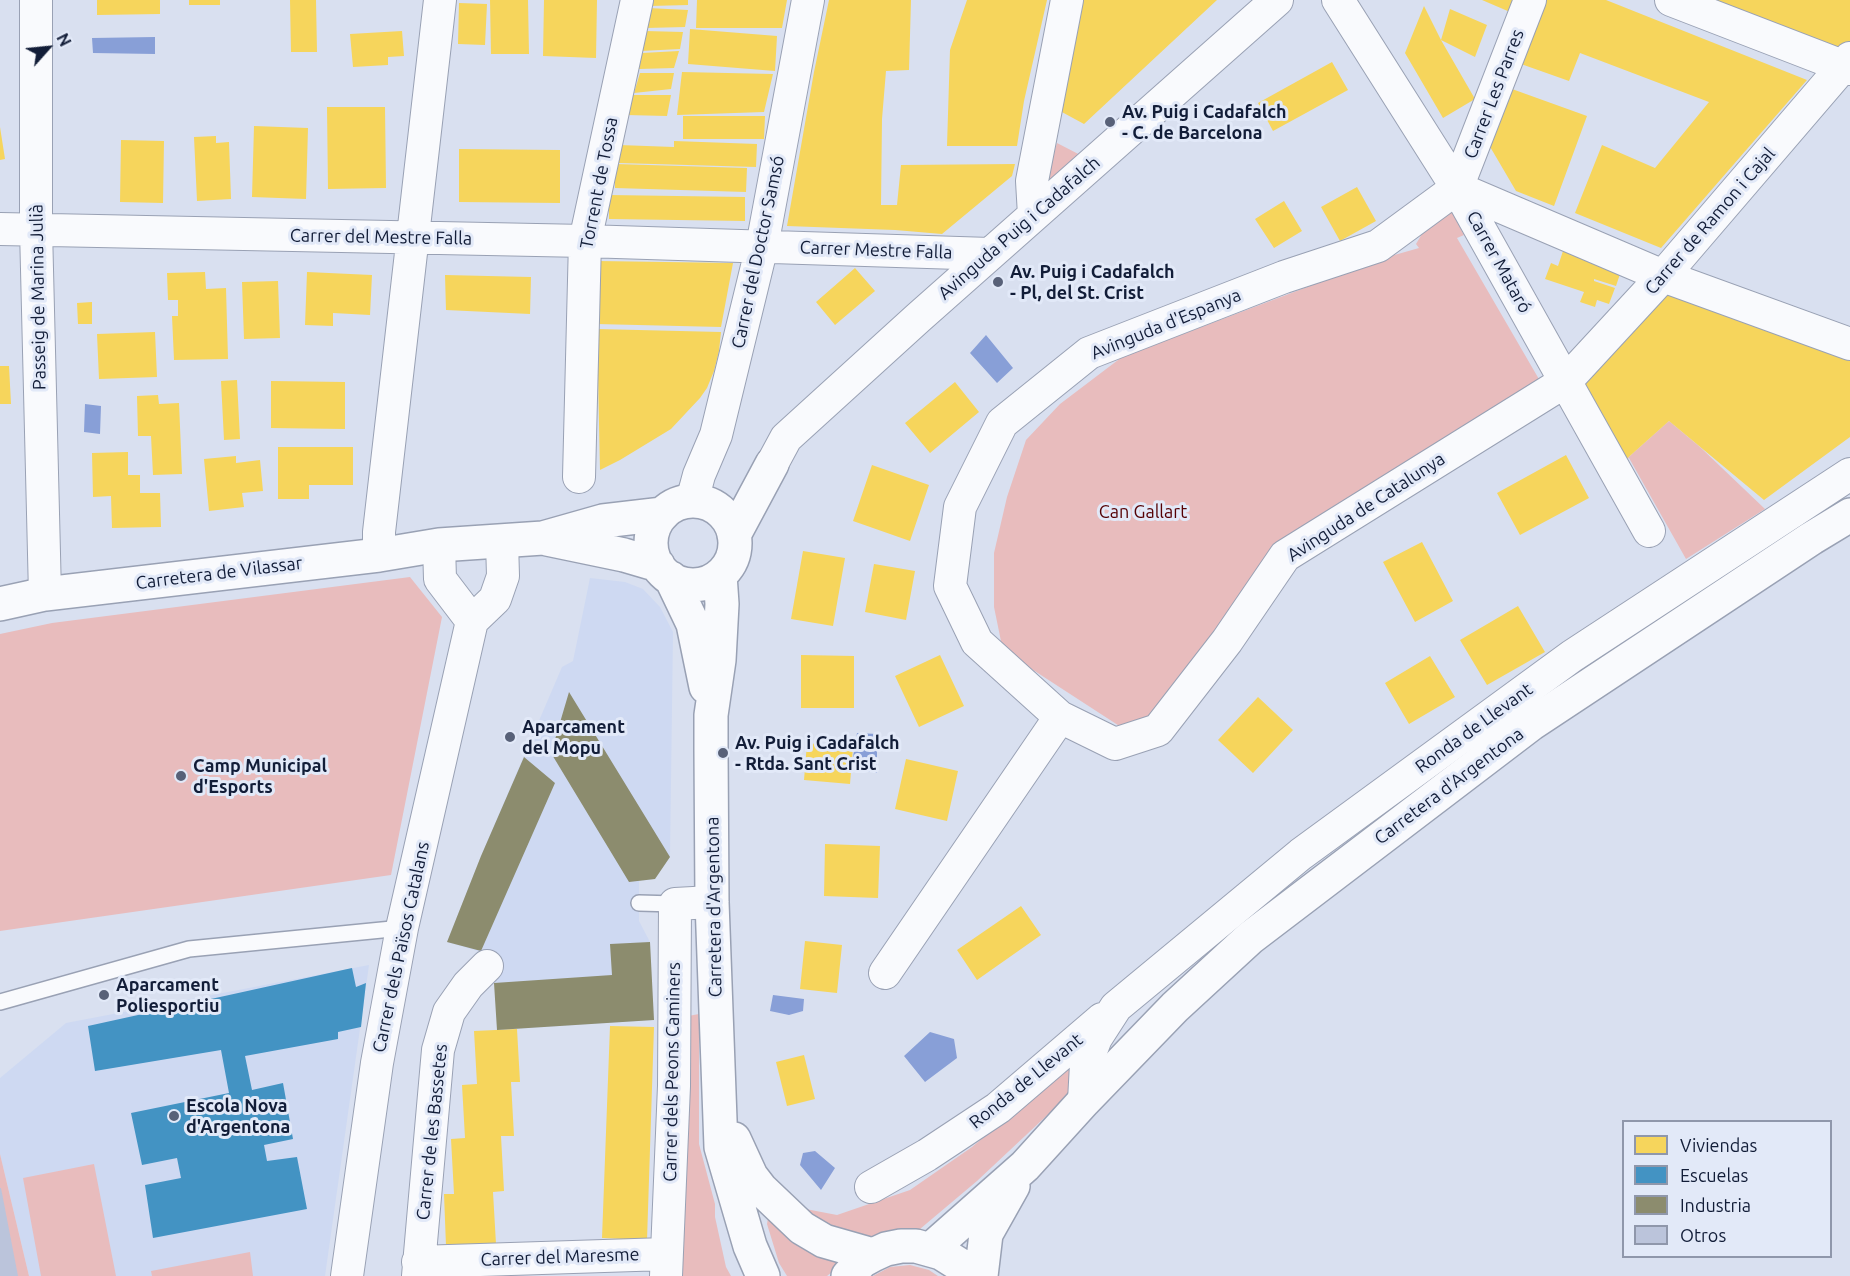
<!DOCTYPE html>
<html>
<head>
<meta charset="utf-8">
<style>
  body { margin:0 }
  #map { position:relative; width:1850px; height:1276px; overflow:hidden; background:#d9e0f0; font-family:Ubuntu,sans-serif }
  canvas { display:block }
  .legend { position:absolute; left:1622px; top:1120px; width:210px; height:138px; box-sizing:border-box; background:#e2e9f8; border:2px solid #8f97ab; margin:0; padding:8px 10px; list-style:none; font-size:18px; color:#121d38 }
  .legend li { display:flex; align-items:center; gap:12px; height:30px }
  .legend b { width:30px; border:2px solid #8f97ab }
  .north { position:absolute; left:18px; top:18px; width:60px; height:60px; -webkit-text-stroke:4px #e2e9f8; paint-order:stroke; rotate:63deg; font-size:16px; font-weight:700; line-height:24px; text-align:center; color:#121d38 }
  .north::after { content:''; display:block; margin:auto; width:21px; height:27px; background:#121d38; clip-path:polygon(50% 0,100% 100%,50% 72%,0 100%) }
</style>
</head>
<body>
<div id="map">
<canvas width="1850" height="1276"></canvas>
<ul class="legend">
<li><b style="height:16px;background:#f6d55c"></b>Viviendas</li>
<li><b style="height:16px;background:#4393c3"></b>Escuelas</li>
<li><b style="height:16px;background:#8c8c6e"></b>Industria</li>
<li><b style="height:16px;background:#bbc4db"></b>Otros</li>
</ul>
<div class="north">N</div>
</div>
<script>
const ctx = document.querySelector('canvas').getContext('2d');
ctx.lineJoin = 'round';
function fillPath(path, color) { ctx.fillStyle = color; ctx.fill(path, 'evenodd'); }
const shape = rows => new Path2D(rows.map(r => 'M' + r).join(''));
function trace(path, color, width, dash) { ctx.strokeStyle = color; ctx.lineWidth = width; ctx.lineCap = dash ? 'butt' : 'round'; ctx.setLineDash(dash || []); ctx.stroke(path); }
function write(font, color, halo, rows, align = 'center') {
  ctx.font = font + ' Ubuntu,sans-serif'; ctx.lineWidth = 6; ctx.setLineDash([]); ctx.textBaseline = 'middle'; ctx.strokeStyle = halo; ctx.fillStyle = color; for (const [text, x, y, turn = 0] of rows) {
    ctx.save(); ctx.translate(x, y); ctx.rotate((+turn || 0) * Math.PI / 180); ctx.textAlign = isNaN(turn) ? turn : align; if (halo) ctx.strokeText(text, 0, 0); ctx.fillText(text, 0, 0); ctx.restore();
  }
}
fillPath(shape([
  [590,578,625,582,643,589,660,607,673,632,670,857,655,879,639,881,639,921,650,942,654,1020,497,1030,495,977,481,952,447,942,481,856,562,667,573,661],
  [369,965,325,1276,29,1276,0,1154,0,1078,66,1023]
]), '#ced9f2');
fillPath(shape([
  [1057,143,1090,160,1037,207],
  [1446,200,1464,235,1457,238,1547,393,1279,546,1158,730,1127,731,1027,666,1002,646,994,607,994,553,1007,497,1026,440,1060,404,1122,357,1384,258,1419,248,1416,244,1436,210],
  [1669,421,1700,447,1765,509,1686,559,1629,458,1622,463],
  [410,577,442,617,391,875,0,931,0,634,52,623],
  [699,1014,699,1144,715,1204,715,1217,726,1267,731,1276,682,1276,688,1016],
  [1080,1057,1073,1091,977,1181,920,1229,885,1235,873,1243,833,1236,790,1206,837,1215,910,1190,972,1147],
  [0,1154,29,1276,0,1276],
  [94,1164,116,1276,41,1276,23,1178],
  [769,1213,850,1257,827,1276,787,1276,779,1263,767,1224],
  [250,1252,253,1276,152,1276,151,1271],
  [910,1265,929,1270,938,1276,873,1276,890,1267]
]), '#e8bcbd');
fillPath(shape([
  [155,37,155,54,93,53,92,38],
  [986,335,1013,368,997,383,970,353],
  [85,404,101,406,100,434,84,432],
  [857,733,877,734,877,773,851,769],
  [773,995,804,999,803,1011,789,1015,770,1011],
  [930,1032,954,1039,957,1058,925,1082,904,1056],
  [815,1151,835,1168,821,1190,800,1165,803,1153]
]), '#889fd7');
fillPath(shape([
  [97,0,160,0,160,14,97,15],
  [189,0,220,0,220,5,189,5],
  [290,0,316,0,317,52,291,52],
  [490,0,528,0,529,54,491,54],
  [544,0,597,0,596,58,543,56],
  [651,0,688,0,688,5,650,6],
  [697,0,787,0,782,28,696,28],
  [829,0,911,0,909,70,886,71,882,119,881,205,897,205,901,165,1015,164,1012,176,942,234,895,230,787,226,814,72],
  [967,0,1047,0,1024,101,1017,146,947,146,950,50],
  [1079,0,1217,0,1084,124,1060,111],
  [1482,0,1516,0,1510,12],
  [1544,0,1606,0,1807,80,1661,248,1575,213,1602,145,1655,168,1709,102,1580,53,1569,81,1521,64],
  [1697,0,1850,0,1850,41,1837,56],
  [459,3,487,4,485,45,458,44],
  [1424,6,1441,40,1450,9,1487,25,1475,57,1441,40,1475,99,1443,118,1405,53],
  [648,8,688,10,685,27,646,28],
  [690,29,777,36,775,71,688,64],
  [402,31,404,56,388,57,388,65,353,67,350,34],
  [645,31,683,32,680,49,641,51],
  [679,51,674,68,639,69,642,53],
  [1332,62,1348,90,1273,131,1258,103],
  [682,72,773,74,764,112,677,115],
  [640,73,674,73,671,89,634,93],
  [1512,89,1587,116,1554,206,1516,191,1489,145],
  [632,95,671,95,667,116,626,115],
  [327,107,385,107,386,188,328,189],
  [683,116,765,116,764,139,683,139],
  [254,126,308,128,306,199,252,197],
  [0,127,5,159,0,160],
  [216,136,216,143,229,142,231,199,197,201,194,137],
  [121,140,164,141,163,203,120,202],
  [674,141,757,144,756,167,619,163,619,145,674,147],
  [459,149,560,150,560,203,459,202],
  [615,164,747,168,746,192,615,188],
  [1357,187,1376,221,1340,241,1321,207],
  [609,195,745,197,745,221,609,219],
  [1284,201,1302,231,1274,248,1255,219],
  [1564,248,1622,268,1616,286,1594,279,1594,281,1615,288,1609,304,1597,300,1595,307,1580,302,1584,292,1545,279,1551,263,1558,266],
  [597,261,733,263,721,327,596,324],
  [855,268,875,291,835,325,816,302],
  [205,272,206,289,226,288,228,359,174,360,172,316,178,316,178,300,168,300,167,273],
  [307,272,372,275,370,315,333,313,333,326,305,325],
  [445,275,531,277,530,314,446,310],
  [278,281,280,338,244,339,242,282],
  [1667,290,1850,361,1850,437,1764,500,1669,421,1622,463,1578,384],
  [92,302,92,324,78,324,77,303],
  [597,329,721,332,719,351,714,371,707,388,700,398,671,429,620,460,600,470],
  [155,332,157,377,99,379,97,334],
  [0,366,9,366,11,404,0,404],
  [237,380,240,439,224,440,221,381],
  [271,381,345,382,345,429,271,428],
  [955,382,979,412,930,453,905,423],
  [158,395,159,404,179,403,182,474,153,475,151,436,138,436,137,396],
  [278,447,353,447,353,485,309,485,309,499,278,499],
  [128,452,128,475,140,475,140,493,160,493,161,527,112,528,111,496,93,497,92,453],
  [1566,455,1589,498,1520,535,1497,493],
  [236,456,236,463,260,460,263,491,242,493,244,507,209,511,204,459],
  [872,465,929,485,910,541,853,521],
  [1422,542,1453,601,1415,622,1383,562],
  [803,551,845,558,833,626,791,619],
  [874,564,915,571,906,620,865,612],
  [1518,606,1545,652,1487,685,1460,640],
  [801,655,854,656,854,708,801,708],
  [940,655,964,706,919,727,895,676],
  [1430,656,1455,697,1409,724,1385,683],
  [1258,697,1293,730,1253,773,1218,740],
  [807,743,853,747,850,784,804,780],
  [906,759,958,771,947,821,895,809],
  [825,844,880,846,878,898,824,896],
  [1021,906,1041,935,977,980,957,950],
  [805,941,842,945,837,993,800,989],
  [610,1026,654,1027,647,1240,602,1238],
  [517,1029,520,1082,511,1082,514,1136,501,1136,504,1191,493,1192,496,1244,446,1246,444,1194,454,1194,451,1139,465,1138,462,1085,477,1084,474,1031],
  [804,1055,815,1099,787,1106,776,1062]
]), '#f6d55c');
fillPath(shape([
  [352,968,356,987,366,983,361,1027,338,1032,338,1039,245,1056,252,1090,283,1083,293,1139,264,1145,267,1161,297,1157,307,1209,153,1238,145,1185,181,1178,177,1158,142,1165,131,1113,229,1093,221,1050,95,1071,88,1026]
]), '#4393c3');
fillPath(shape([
  [569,692,670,857,655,879,629,882,551,753],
  [524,757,555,783,481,951,447,942,481,856],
  [650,942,654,1020,497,1030,494,983,612,975,610,944]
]), '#8c8c6e');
fillPath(shape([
  [0,1188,1,1188,18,1276,0,1276]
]), '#bbc4db');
const service = shape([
  [639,903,675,904],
  [0,1002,189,949,402,928]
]);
const minor = shape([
  [36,0,36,229,45,594],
  [1338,0,1457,188,1649,531],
  [1671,0,1850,69],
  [1457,188,1378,246,1284,277,1089,353,1002,423,960,507,950,586,977,642,1060,717,1115,744,1158,730,1227,641,1285,556,1566,381,1663,276,1850,58],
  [1457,188,1663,276,1850,344],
  [1457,188,1530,0],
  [1034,215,1032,181,1067,0],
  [0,229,585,241,990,254],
  [772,464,786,438,918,318,1277,0],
  [579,477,585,241,637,0],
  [692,501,699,475,716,435,762,246,808,0],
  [439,545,440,579,472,621],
  [379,555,379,532,440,0],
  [885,973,1060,717],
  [1084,1101,1086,1064,1096,1038,1116,1007,1301,854,1572,656,1850,474],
  [871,1187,927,1155,998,1108,1102,1019],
  [418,1262,666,1254],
  [347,1276,377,1063,402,928,472,621,495,599,503,576,502,541],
  [418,1276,438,1050,449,1012,468,985,487,966],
  [666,1276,674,1086,675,904,712,902]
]);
const tertiary = shape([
  '651 543a42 42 0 1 1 84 0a42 42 0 1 1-84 0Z',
  [734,535,772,464],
  [547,539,624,555,658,565],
  [720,575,722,604,719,660,711,715,711,750,712,902,721,1147,750,1246,763,1276],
  [671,578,693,624,706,687],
  [0,604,45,594,379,555,439,545,543,538,603,521,663,514],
  [734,1139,751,1176,761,1189,802,1228,824,1241,873,1255],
  [931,1249,1025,1166,1084,1101,1175,1007,1250,938,1531,724,1812,538,1850,515],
  [848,1276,862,1261,873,1255,886,1249,901,1246,916,1246,941,1253,960,1265,970,1276],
  [981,1276,986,1234,1013,1186]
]);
trace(service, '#99a1b4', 18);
trace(minor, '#99a1b4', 34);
trace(tertiary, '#99a1b4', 36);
trace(service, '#f9fafd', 15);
trace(minor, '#f9fafd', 32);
trace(tertiary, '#f9fafd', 33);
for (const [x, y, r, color] of [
  [1110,122,6,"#586178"],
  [998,282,6,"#586178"],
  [510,737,6,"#586178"],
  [723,753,6,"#586178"],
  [181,776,6,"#586178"],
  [104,995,6,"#586178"],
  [174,1116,6,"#586178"]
]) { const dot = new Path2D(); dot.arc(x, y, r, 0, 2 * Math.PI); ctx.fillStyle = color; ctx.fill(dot); trace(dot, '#e2e9f8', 2); }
write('18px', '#121d38', '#e2e9f8', [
  ["Carrer Les Parres",1494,94,-69],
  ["Torrent de Tossa",599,183,-79],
  ["Carrer de Ramon i Cajal",1710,221,-49],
  ["Avinguda Puig i Cadafalch",1019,228,-41],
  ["Carrer del Mestre Falla",381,237,1],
  ["Carrer Mestre Falla",876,250,2],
  ["Carrer del Doctor Samsó",758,252,-78],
  ["Carrer Mataró",1499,262,61],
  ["Passeig de Marina Julià",38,297,-91],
  ["Avinguda d'Espanya",1166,324,-22],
  ["Avinguda de Catalunya",1366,507,-33],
  ["Carretera de Vilassar",219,573,-7],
  ["Ronda de Llevant",1474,728,-36],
  ["Carretera d'Argentona",1449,786,-37],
  ["Carretera d'Argentona",714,907,-91],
  ["Carrer dels Països Catalans",401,947,-78],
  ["Carrer dels Peons Caminers",672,1072,-89],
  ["Ronda de Llevant",1026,1081,-39],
  ["Carrer de les Bassetes",432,1132,-84],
  ["Carrer del Maresme",560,1257,-2]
]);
write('bold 18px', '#121d38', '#e2e9f8', [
  ["Av. Puig i Cadafalch",1122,112],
  ["- C. de Barcelona",1122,133],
  ["Av. Puig i Cadafalch",1010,272],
  ["- Pl, del St. Crist",1010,293],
  ["Aparcament",522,727],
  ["del Mopu",522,748],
  ["Av. Puig i Cadafalch",735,743],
  ["- Rtda. Sant Crist",735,764],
  ["Camp Municipal",193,766],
  ["d'Esports",193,787],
  ["Aparcament",116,985],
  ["Poliesportiu",116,1006],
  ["Escola Nova",186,1106],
  ["d'Argentona",186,1127]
], 'left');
write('18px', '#550004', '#e2e9f8', [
  ["Can Gallart",1143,512]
]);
</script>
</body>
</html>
